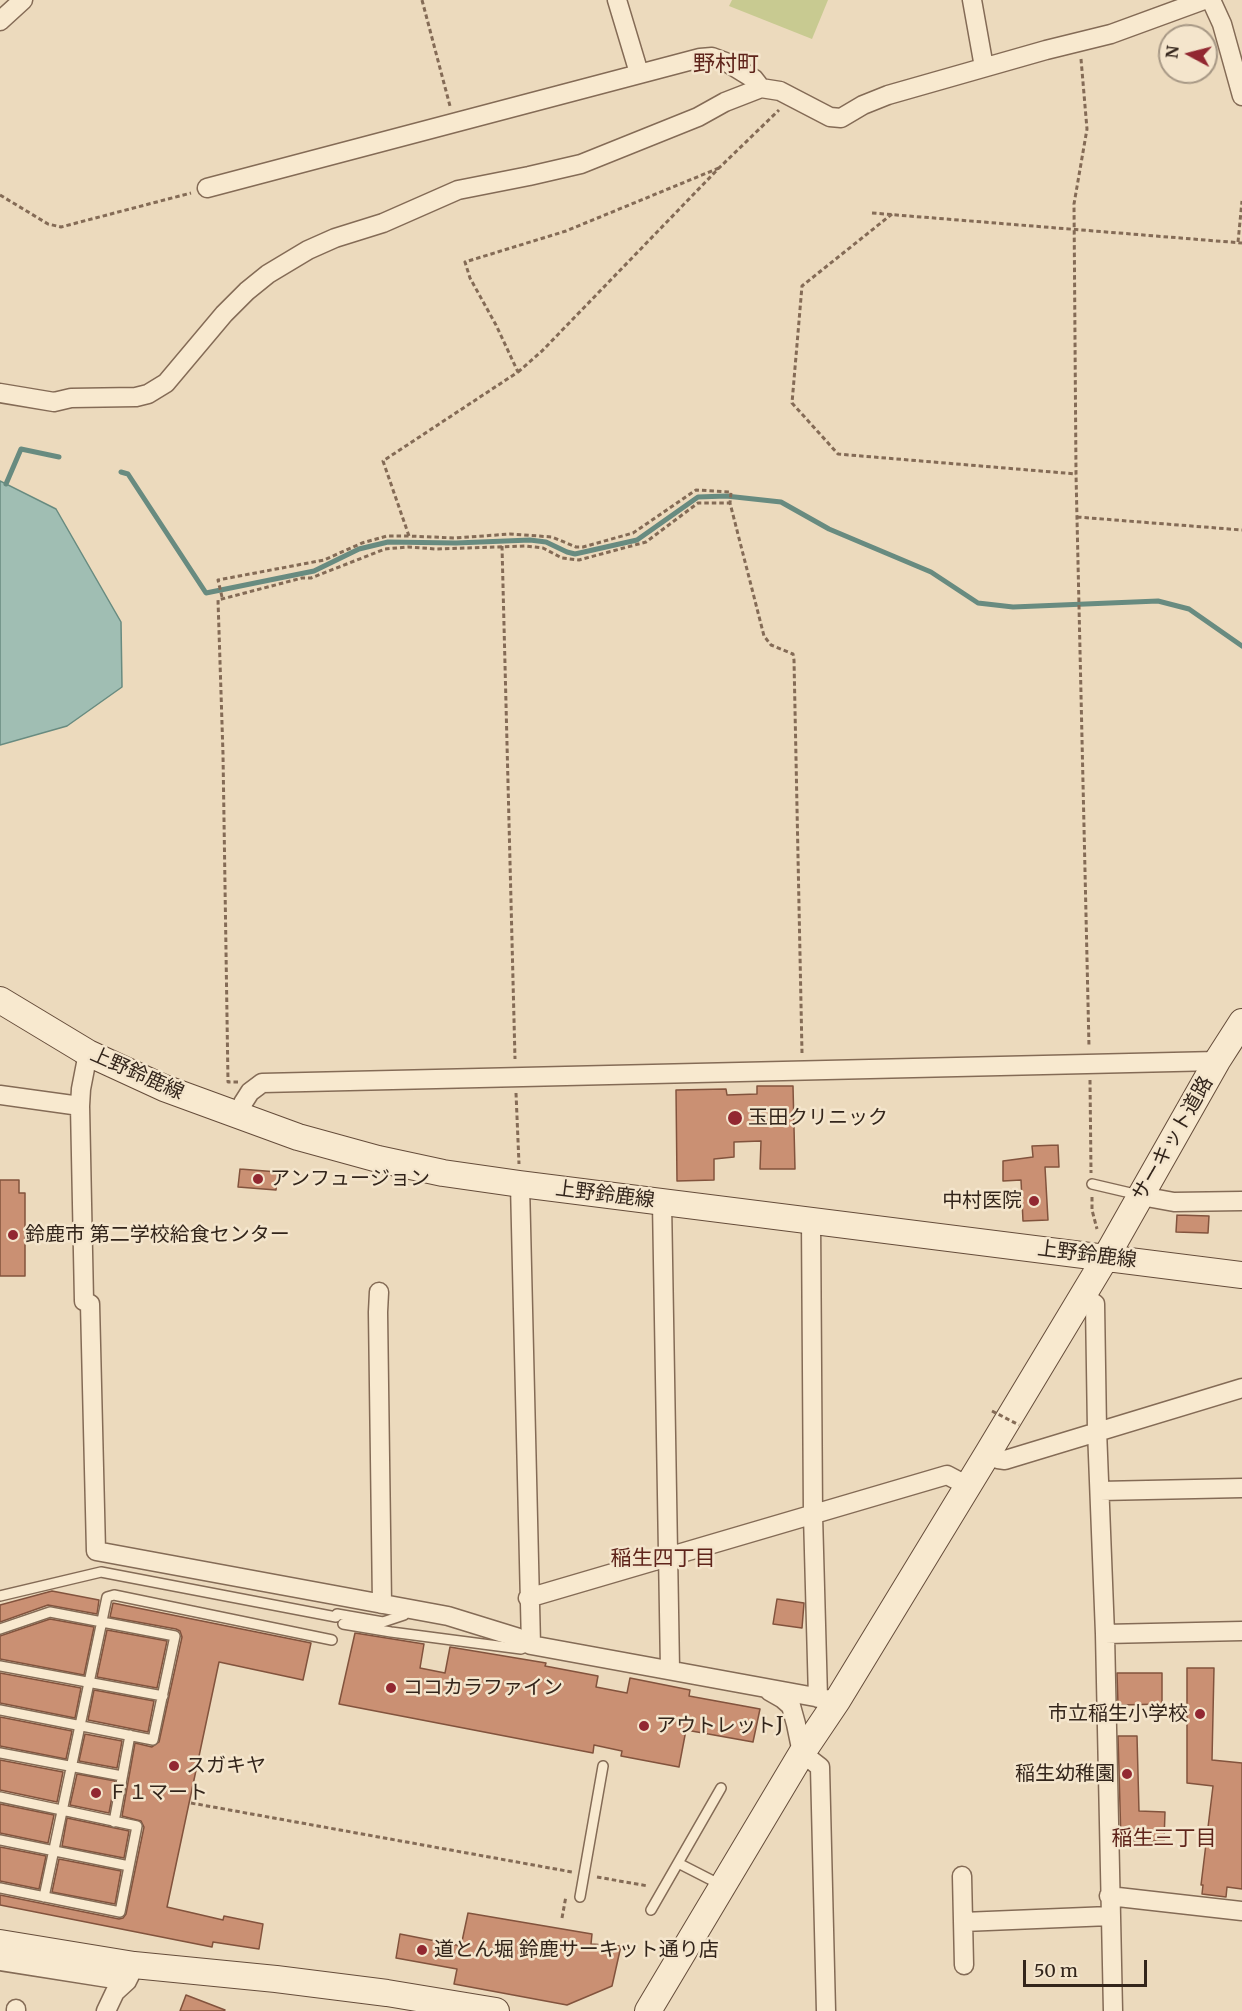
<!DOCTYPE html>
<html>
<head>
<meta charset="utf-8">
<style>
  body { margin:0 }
  #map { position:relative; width:1242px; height:2011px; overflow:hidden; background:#ecdabd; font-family:Merriweather,serif }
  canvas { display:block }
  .north { position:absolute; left:1158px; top:24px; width:60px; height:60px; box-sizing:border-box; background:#f4e5cc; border:2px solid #a79885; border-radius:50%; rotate:277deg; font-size:16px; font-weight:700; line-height:24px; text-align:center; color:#33251b }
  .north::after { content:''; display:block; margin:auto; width:21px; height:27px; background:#922831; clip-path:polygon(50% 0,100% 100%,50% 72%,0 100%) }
  .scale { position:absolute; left:1023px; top:1960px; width:124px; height:27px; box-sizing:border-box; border:3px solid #33251b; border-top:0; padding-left:8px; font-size:18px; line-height:21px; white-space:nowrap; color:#33251b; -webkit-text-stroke:4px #f4e5cc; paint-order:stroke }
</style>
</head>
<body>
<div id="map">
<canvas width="1242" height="2011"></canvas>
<div class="north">N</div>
<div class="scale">50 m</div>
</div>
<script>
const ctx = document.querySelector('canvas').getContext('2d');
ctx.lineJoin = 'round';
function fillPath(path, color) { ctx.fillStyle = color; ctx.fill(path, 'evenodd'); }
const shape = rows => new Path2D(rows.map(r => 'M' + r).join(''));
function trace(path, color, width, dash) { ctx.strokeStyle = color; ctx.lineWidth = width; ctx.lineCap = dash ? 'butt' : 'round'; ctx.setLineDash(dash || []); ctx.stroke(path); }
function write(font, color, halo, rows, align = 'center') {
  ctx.font = font + ' Merriweather,"Noto Sans JP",serif'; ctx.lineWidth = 5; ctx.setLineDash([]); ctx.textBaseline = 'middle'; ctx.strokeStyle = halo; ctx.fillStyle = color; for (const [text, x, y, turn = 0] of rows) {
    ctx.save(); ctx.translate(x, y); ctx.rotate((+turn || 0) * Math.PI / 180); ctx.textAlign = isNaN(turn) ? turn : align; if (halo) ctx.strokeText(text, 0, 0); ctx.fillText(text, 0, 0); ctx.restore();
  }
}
fillPath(shape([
  [732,0,828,0,812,39,729,6]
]), '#c8ca91');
const water = shape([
  [0,481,56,509,121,622,122,687,67,726,0,745,0,481]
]);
fillPath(water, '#a0beb3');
trace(water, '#688b80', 1.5);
trace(shape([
  [121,472,128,474,206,593,314,571,359,549,388,542,456,543,530,540,546,542,567,552,575,554,637,540,698,497,726,496,781,502,829,529,931,572,978,603,1013,607,1158,601,1189,609,1242,646],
  [6,484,21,449,59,457]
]), '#688b80', 5);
const building = shape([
  [757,1086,793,1086,795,1169,760,1169,761,1141,734,1142,734,1157,714,1159,714,1180,677,1181,676,1090,726,1089,727,1095,757,1094,757,1086],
  [1058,1145,1059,1167,1045,1167,1048,1220,1023,1221,1021,1180,1003,1181,1003,1161,1033,1157,1032,1146,1058,1145],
  [240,1169,278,1172,276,1190,238,1187,240,1169],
  [0,1180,19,1180,19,1193,25,1193,25,1276,0,1276,0,1180],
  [1177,1215,1209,1216,1208,1233,1176,1232,1177,1215],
  [52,1591,99,1600,97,1614,48,1605,0,1622,0,1605,52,1591],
  [777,1599,804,1603,802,1628,773,1624,777,1599],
  [113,1603,311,1643,303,1680,219,1662,167,1907,223,1920,224,1916,263,1924,259,1949,213,1942,212,1947,0,1905,0,1895,119,1919,123,1918,126,1914,144,1827,141,1821,122,1816,135,1743,152,1747,159,1742,182,1637,180,1631,176,1629,110,1617,113,1603],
  [50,1619,94,1627,84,1675,0,1659,0,1636,50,1619],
  [107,1630,167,1641,157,1688,97,1677,107,1630],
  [355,1633,424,1644,420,1668,445,1673,450,1647,546,1663,545,1666,598,1676,596,1687,627,1693,630,1678,690,1690,689,1696,760,1709,753,1742,686,1730,679,1767,621,1756,622,1751,594,1745,593,1753,339,1704,355,1633],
  [1187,1668,1214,1668,1212,1760,1242,1763,1242,1889,1227,1887,1226,1897,1202,1894,1203,1885,1201,1885,1213,1786,1187,1783,1187,1668],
  [0,1673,81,1688,75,1718,0,1703,0,1673],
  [1117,1673,1162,1673,1162,1704,1118,1705,1117,1673],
  [94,1690,154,1701,148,1732,88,1720,94,1690],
  [0,1717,72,1731,66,1759,0,1746,0,1717],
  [85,1734,122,1741,117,1768,79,1761,85,1734],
  [1118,1736,1137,1736,1139,1811,1165,1812,1164,1841,1121,1841,1118,1736],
  [0,1760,63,1772,57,1802,0,1790,0,1760],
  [77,1774,115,1781,109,1813,70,1805,77,1774],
  [0,1804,54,1815,48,1843,0,1833,0,1804],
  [67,1818,129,1831,124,1858,62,1846,67,1818],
  [0,1847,46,1856,39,1889,0,1881,0,1847],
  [59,1859,121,1871,115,1904,52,1892,59,1859],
  [468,1913,592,1934,591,1944,621,1946,612,1986,567,2005,454,1984,457,1969,396,1958,400,1934,461,1946,468,1913],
  [186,1995,225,2010,224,2011,180,2011,186,1995]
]);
fillPath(building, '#ca9073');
trace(building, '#82533d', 1.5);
const lane = shape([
  [1092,1184,1139,1195],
  [0,1596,101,1572,336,1617],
  [337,1614,383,1622,404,1615,408,1610],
  [343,1624,391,1632,521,1649,529,1646],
  [0,1629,50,1612,175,1636,153,1740,0,1710],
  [0,1666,163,1696],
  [0,1753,122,1776],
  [0,1797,137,1826,120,1912,0,1888],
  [114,1822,130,1735],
  [0,1840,129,1866],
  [678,1863,721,1885],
  [44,1897,107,1597,114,1595,332,1640],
  [580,1897,603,1766],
  [651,1910,721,1788]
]);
const street = shape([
  [617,0,639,73],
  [972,0,984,67],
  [1211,0,1222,24,1242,96],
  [0,21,23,0],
  [207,188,700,58,712,57,728,63,754,79,761,88],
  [0,393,54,402,71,398,136,397,148,394,166,383,224,314,247,291,268,274,308,250,335,238,383,223,458,190,529,176,581,164,698,117,725,102,761,88,780,91,830,117,841,118,863,105,888,95,1046,50,1111,34,1204,0],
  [0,1095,80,1106,81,1089,88,1053],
  [80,1106,84,1301,90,1304,96,1551,448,1616,516,1637,531,1645,837,1701],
  [240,1117,243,1103,250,1092,262,1083,1217,1061],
  [520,1184,531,1645],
  [1141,1196,1174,1202,1242,1201],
  [662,1202,670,1669],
  [811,1220,813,1515,818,1698],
  [379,1292,378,1312,382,1604],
  [1083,1295,1095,1304,1097,1430,1105,1634,1113,2011],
  [988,1453,998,1459,1005,1460,1242,1388],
  [1100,1491,1242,1488],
  [528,1598,947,1475,968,1486],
  [1105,1634,1242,1631],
  [769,1691,783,1699,791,1706,796,1724,802,1753,820,1767,826,2011],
  [962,1876,964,1965],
  [1109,1896,1242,1911],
  [963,1922,1110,1916],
  [0,1961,127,1981],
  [16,2011,16,2009],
  [106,2011,115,1992,127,1981,130,1975]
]);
const secondary = shape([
  [0,1000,88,1053,164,1088,298,1137,378,1159,443,1173,520,1184,1242,1275],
  [0,1943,134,1965,276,1979,387,1993,496,2011],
  [648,2011,802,1753,837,1701,988,1453,1106,1257,1217,1061,1242,1022]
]);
trace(lane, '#846b56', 12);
trace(street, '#846b56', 21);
trace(secondary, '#654c3a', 28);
trace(shape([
  [422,0,450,106],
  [1081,59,1087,129,1074,204,1076,474,1089,1047],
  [719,168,566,231,465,262,470,278,496,325,518,372,383,461,409,536,455,538,510,534,552,537,576,547,583,547,633,533,696,490,731,492,730,503,764,636,771,645,793,654,794,660,802,1053],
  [0,195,48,224,61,227,191,193],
  [872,213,1242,243],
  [892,214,802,286,792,403,838,454,1076,474],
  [1238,242,1242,201],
  [518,372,542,351,719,168,779,110],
  [1077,517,1242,530],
  [502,546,515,1059],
  [222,597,218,580,324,560,362,543,387,536,409,536],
  [1090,1080,1091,1173],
  [238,1082,228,1082,223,754,218,600,302,578,311,578,385,549,408,547,436,549,525,546,543,548,562,558,579,560,646,542,698,503,730,503],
  [516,1093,519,1164],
  [1092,1197,1092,1210,1097,1229],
  [191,1803,572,1872],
  [597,1877,648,1886],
  [562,1918,566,1896]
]), '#846b56', 3, [4.5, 3]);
trace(lane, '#f8e9cf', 9);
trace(street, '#f8e9cf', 18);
trace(secondary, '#f8e9cf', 26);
trace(shape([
  [992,1411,1019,1425]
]), '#846b56', 3, [4.5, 3]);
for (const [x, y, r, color] of [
  [735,1118,8,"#922831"],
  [258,1179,6,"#922831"],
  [1034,1201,6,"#922831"],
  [13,1235,6,"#922831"],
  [391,1688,6,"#922831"],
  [1200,1714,6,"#922831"],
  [644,1726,6,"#922831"],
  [174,1766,6,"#922831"],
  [1127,1774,6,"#922831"],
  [96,1793,6,"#922831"],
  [422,1950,6,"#922831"]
]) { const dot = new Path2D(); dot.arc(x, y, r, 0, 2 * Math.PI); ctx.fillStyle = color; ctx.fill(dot); trace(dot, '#f4e5cc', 2); }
write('20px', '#33251b', '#f4e5cc', [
  ["上野鈴鹿線",137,1074,24],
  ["サーキット道路",1173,1139,-60],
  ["上野鈴鹿線",605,1195,7],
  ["上野鈴鹿線",1087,1255,7]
]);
write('20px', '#33251b', '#f4e5cc', [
  ["玉田クリニック",748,1118],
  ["アンフュージョン",270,1179],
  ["中村医院",1022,1201,"right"],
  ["鈴鹿市 第二学校給食センター",25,1235],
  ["ココカラファイン",403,1688],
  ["市立稲生小学校",1188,1714,"right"],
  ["アウトレットJ",656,1726],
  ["スガキヤ",186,1766],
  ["稲生幼稚園",1115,1774,"right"],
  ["Ｆ１マート",108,1793],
  ["道とん堀 鈴鹿サーキット通り店",434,1950]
], 'left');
write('21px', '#5f241b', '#f4e5cc', [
  ["稲生四丁目",663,1559],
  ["稲生三丁目",1164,1839]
]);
write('22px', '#5f241b', '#f4e5cc', [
  ["野村町",726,65]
]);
</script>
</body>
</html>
